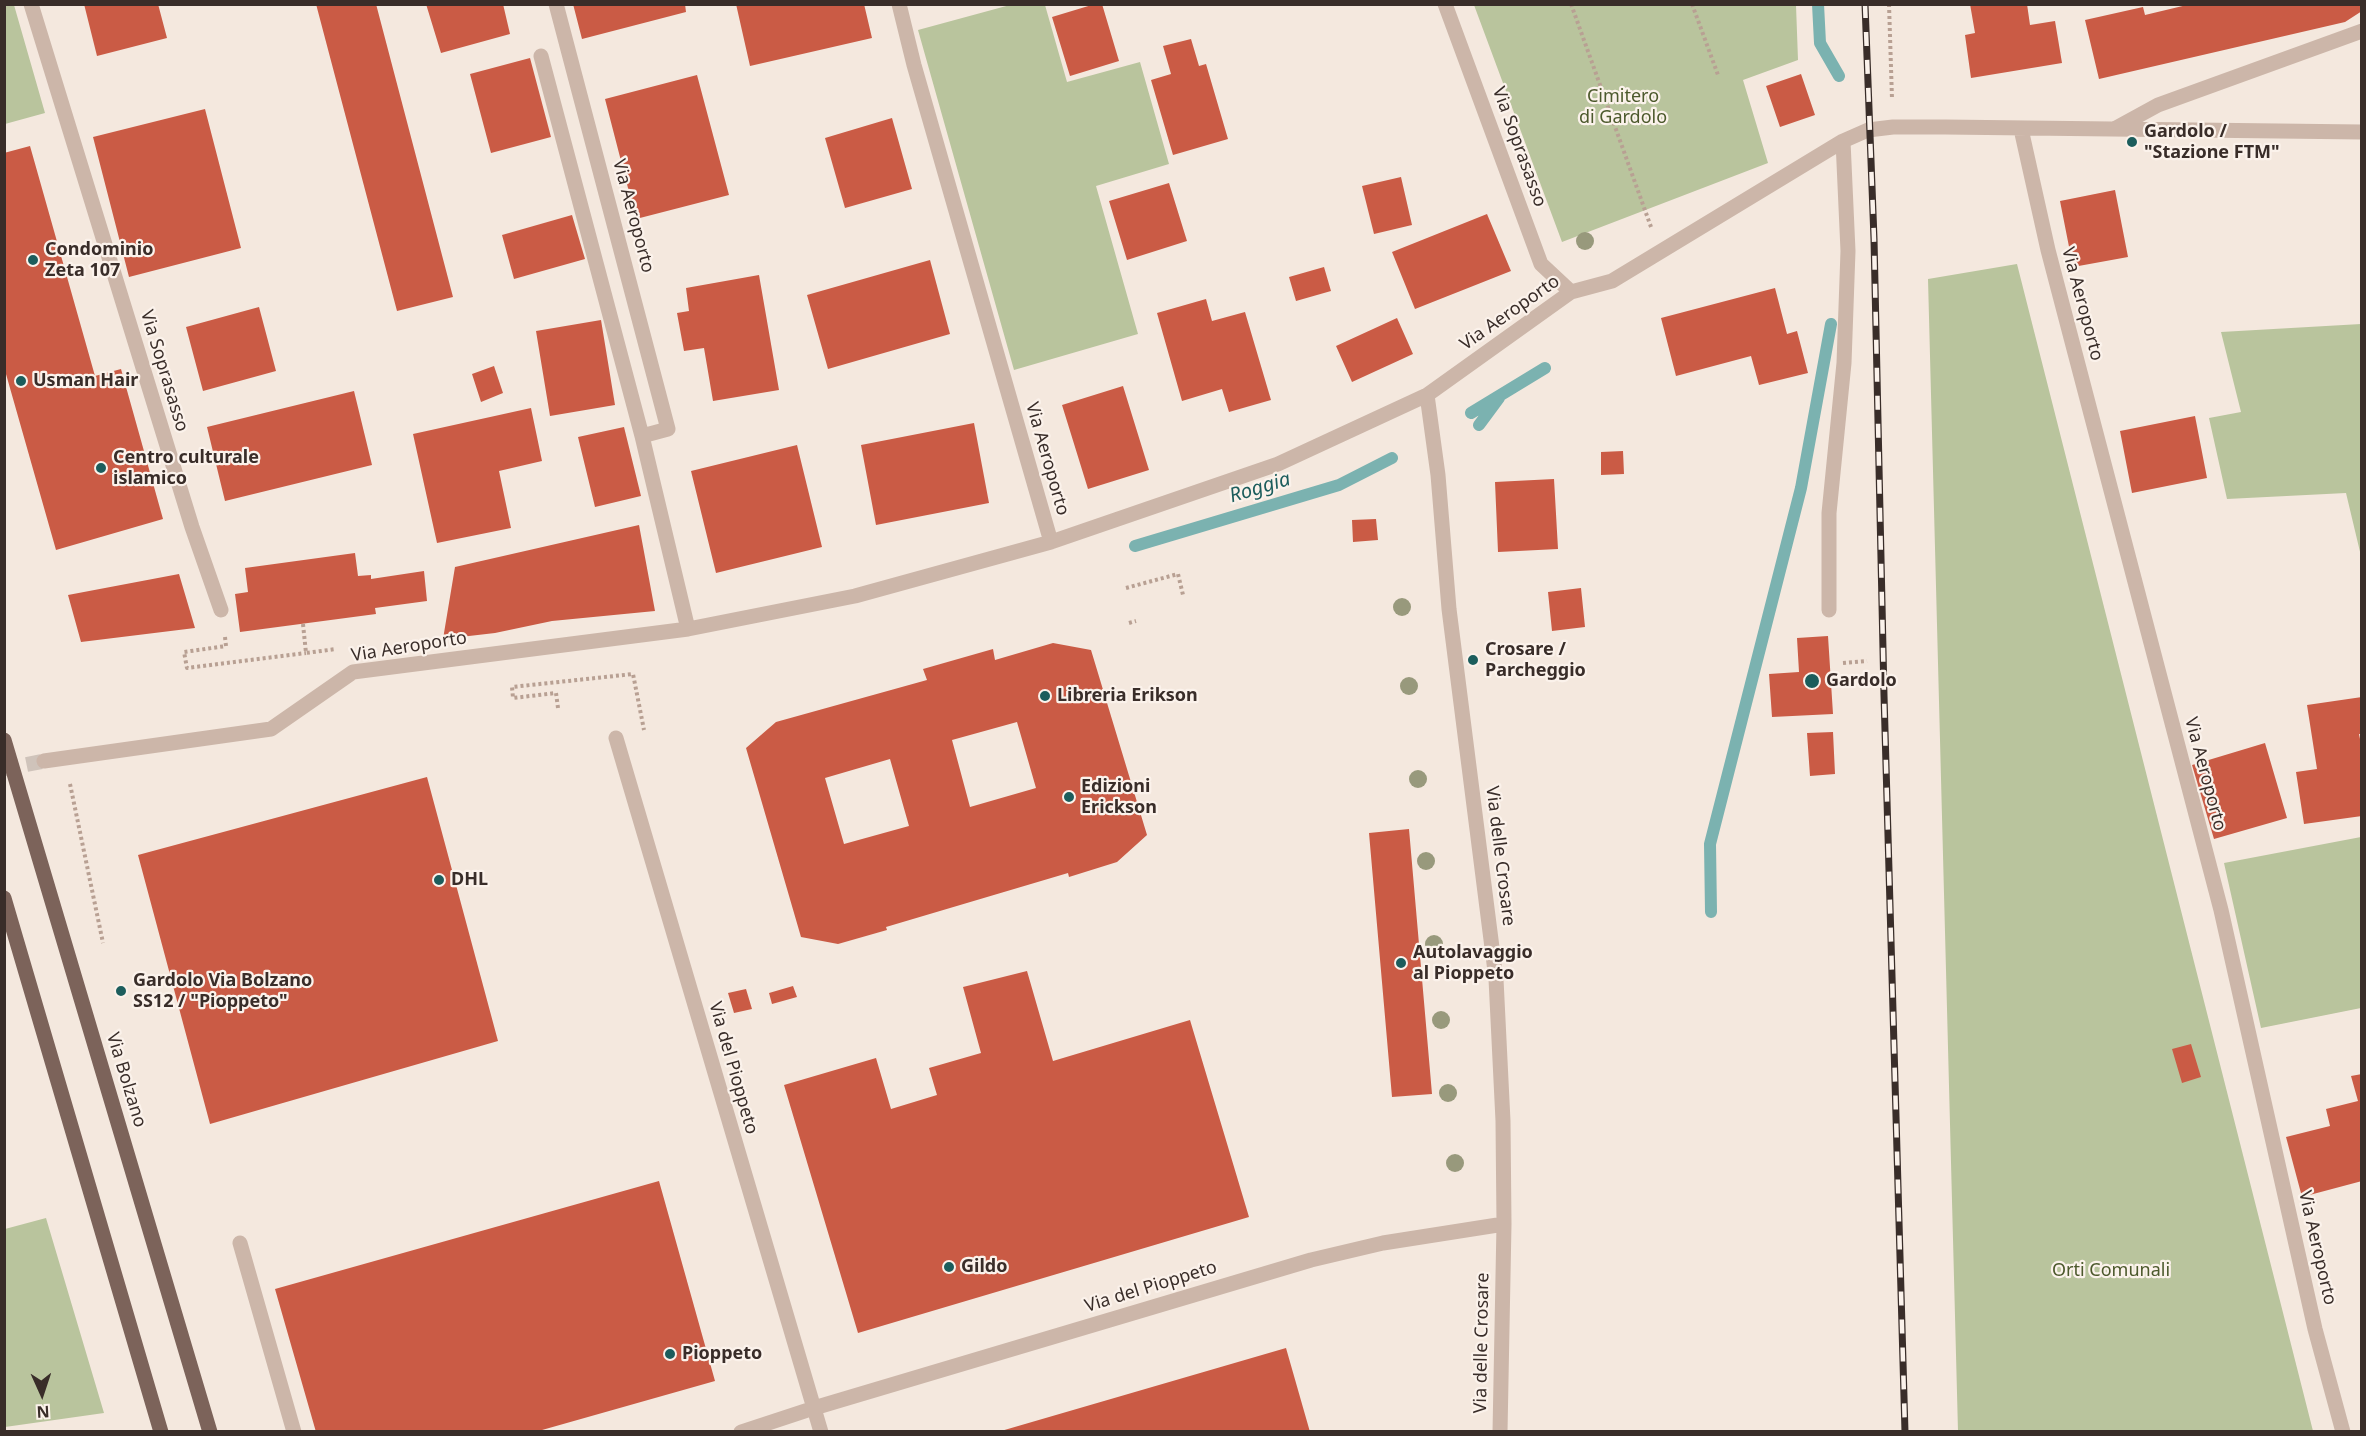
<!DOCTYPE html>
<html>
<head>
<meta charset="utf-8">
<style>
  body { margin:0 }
  #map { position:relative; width:2366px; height:1436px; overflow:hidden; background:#f4e8de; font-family:"Noto Sans",sans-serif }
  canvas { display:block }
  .frame { position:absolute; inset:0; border:6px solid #392d29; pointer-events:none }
  .north { position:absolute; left:12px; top:1364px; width:60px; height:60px; -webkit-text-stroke:4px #fbf2eb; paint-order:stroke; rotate:177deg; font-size:16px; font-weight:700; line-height:24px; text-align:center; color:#392d29 }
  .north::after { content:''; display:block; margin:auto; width:21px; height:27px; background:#392d29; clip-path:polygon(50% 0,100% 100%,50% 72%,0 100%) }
</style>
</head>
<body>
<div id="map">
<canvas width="2366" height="1436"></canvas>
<div class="frame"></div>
<div class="north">N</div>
</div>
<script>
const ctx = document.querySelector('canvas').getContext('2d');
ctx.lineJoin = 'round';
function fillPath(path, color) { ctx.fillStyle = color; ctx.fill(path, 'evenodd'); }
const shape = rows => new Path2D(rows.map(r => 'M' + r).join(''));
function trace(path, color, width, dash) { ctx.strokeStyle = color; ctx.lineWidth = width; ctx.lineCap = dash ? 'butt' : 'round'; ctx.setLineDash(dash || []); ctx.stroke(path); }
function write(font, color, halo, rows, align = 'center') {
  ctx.font = font + ' "Noto Sans",sans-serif'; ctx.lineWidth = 4.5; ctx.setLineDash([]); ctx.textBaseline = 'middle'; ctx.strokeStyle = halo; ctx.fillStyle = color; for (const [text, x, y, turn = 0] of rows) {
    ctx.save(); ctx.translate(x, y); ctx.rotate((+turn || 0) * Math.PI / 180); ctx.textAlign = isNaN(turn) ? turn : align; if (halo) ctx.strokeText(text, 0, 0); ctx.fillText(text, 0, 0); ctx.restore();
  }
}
fillPath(shape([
  [5,4,14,5,45,113,5,124],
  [1010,5,1045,5,1067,82,1140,62,1169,164,1096,186,1138,334,1014,370,918,30],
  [1474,5,1796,5,1798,60,1743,80,1768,163,1562,242],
  [2017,264,2313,1431,1958,1431,1928,279],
  [2361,324,2362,324,2361,556,2346,493,2227,499,2209,418,2241,412,2221,332],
  [2361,837,2361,1008,2261,1028,2224,863],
  [46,1218,104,1413,5,1427,5,1229]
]), '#b9c49d');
trace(shape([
  [1818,4,1820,43,1839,76],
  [1471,413,1545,368],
  [1479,425,1499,398],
  [1135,546,1339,485,1392,458],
  [1711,912,1710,844,1801,488,1831,324]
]), '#7bb2b0', 12);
fillPath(shape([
  [84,4,158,4,167,38,97,56],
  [316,4,376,4,453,297,397,311],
  [426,4,503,4,510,34,441,53],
  [573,4,685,4,686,12,582,39],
  [736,4,864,4,872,38,750,66],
  [1095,4,1102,4,1119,61,1070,76,1052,17],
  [1970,4,2027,4,2030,25,2055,21,2062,63,1971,78,1965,35,1975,33],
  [2191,4,2362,4,2362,11,2345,22,2099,79,2085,20,2143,7,2145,15],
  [1191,39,1199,66,1206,64,1228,139,1173,155,1151,80,1171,74,1163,46],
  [530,58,551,137,491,153,470,74],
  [1801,74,1815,115,1780,127,1766,86],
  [697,75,729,195,636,219,605,99],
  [205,109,241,248,129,277,93,137],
  [892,118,912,189,845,208,825,138],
  [30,146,95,376,121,369,163,519,56,550,4,367,4,153],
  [1401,177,1412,225,1374,234,1362,186],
  [1169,183,1187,241,1127,260,1109,201],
  [2115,190,2128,257,2073,267,2060,201],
  [1487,214,1511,271,1415,309,1392,252],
  [572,215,585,259,514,279,502,235],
  [930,260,950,334,828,369,807,295],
  [1324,267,1331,291,1296,301,1289,277],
  [759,275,779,390,713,401,704,348,684,351,677,313,689,311,686,288],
  [1775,288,1787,334,1797,331,1808,373,1759,385,1751,356,1676,376,1661,318],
  [1206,299,1212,321,1245,312,1271,400,1229,412,1222,389,1182,401,1157,313],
  [259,307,276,371,203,391,186,327],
  [1397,318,1413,354,1352,382,1336,346],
  [601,320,615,405,550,416,536,331],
  [494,366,503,393,481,402,472,374],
  [1123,386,1149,470,1088,489,1062,405],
  [354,391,372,465,225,501,207,427],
  [531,408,542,461,499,471,511,528,437,543,413,434],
  [2195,416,2207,478,2132,493,2120,431],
  [974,423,989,503,876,525,861,445],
  [624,427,641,496,595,507,578,437],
  [797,445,822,547,716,573,691,471],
  [1623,451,1624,474,1601,475,1601,452],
  [1554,479,1558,549,1498,552,1495,482],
  [1376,519,1378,540,1353,542,1352,520],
  [639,525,655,611,552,621,495,633,443,639,455,567],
  [355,553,358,576,371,575,371,579,424,571,427,601,375,608,376,614,240,632,235,594,248,592,245,568],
  [179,574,195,628,81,642,68,595],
  [1581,588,1585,627,1552,631,1548,592],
  [1828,636,1833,714,1772,717,1769,674,1799,672,1797,638],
  [1053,643,1091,650,1147,835,1117,862,1069,877,1068,873,886,927,887,930,838,944,801,937,746,748,776,722,927,680,923,669,993,649,995,660],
  [1017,722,1036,788,970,807,952,740],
  [890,759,909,826,844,844,825,778],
  [2362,697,2362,734,2359,734,2362,749,2362,816,2304,824,2296,772,2317,769,2307,705],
  [1833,732,1835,774,1810,776,1807,733],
  [2265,743,2287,818,2214,839,2192,765],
  [427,777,498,1041,210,1124,138,855],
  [1409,829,1432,1094,1392,1097,1369,833],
  [1027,971,1053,1061,1190,1020,1249,1217,858,1333,784,1085,876,1058,891,1109,937,1095,929,1068,981,1053,963,987],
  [793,986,797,997,772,1004,769,993],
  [746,989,752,1009,734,1013,728,993],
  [2191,1044,2201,1077,2182,1083,2172,1049],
  [2362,1074,2362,1181,2302,1197,2286,1137,2330,1126,2326,1109,2358,1101,2351,1076],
  [659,1181,715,1381,535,1432,316,1432,275,1289],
  [1286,1348,1310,1432,1001,1432,1001,1431]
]), '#ca5b45');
trace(shape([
  [4,769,44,761]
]), '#cfc3ba', 15, [15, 8]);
trace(shape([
  [1571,4,1651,227],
  [1692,4,1718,75],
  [1889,4,1892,99],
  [1126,588,1178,574,1183,595],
  [1129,623,1136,621],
  [303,624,306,653,336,649],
  [225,637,226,646,184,652,187,668,306,653],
  [1843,663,1867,661],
  [558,708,556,693,513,698,512,687,633,674,644,730],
  [70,784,103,943]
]), '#b8a093', 4, [3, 3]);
trace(shape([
  [31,4,192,527,221,610],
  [556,4,668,429,642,436,688,629],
  [899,4,914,65,1051,542],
  [1445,4,1541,264,1571,292],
  [541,56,642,436],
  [2116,128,2158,105,2362,31],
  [2021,129,2048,250,2221,910,2315,1329,2343,1432],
  [1427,395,1438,475,1449,609,1496,979,1503,1121,1504,1224,1500,1432],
  [1829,610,1829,513,1844,363,1848,251,1843,141],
  [616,738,821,1432],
  [44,761,271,729,353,672,688,629,855,596,1051,542,1278,464,1427,395,1571,292,1612,281,1843,141,1868,130,1893,127,1945,127,2362,132],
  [240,1243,294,1432],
  [741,1432,814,1408,1311,1260,1383,1243,1504,1224]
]), '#ccb6a9', 15);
trace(shape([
  [4,740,210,1432],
  [4,898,161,1432]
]), '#7c635a', 15);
const rail = shape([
  [1865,4,1874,239,1884,695,1905,1432]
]);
trace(rail, '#392d29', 7);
trace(rail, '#fbf2eb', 4.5, [14]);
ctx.fillStyle = '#98997c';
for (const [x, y] of [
  [1585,241],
  [1402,607],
  [1409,686],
  [1418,779],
  [1426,861],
  [1434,944],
  [1441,1020],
  [1448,1093],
  [1455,1163]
]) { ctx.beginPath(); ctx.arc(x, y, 9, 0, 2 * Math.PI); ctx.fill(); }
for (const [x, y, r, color] of [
  [2132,142,6,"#1c5d5c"],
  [33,260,6,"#1c5d5c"],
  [21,381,6,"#1c5d5c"],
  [101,468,6,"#1c5d5c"],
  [1473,660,6,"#1c5d5c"],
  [1812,681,8,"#1c5d5c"],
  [1045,696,6,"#1c5d5c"],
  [1069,797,6,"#1c5d5c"],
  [439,880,6,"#1c5d5c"],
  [1401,963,6,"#1c5d5c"],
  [121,991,6,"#1c5d5c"],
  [949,1267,6,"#1c5d5c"],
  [670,1354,6,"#1c5d5c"]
]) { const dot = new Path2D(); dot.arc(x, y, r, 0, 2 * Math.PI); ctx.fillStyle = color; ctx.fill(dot); trace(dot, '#fbf2eb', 2); }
write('18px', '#4c592c', '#fbf2eb', [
  ["Cimitero",1623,97],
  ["di Gardolo",1623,118],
  ["Orti Comunali",2111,1271]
]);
write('bold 18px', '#392d29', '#fbf2eb', [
  ["Gardolo /",2144,132],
  ["\"Stazione FTM\"",2144,153],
  ["Condominio",45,250],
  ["Zeta 107",45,271],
  ["Usman Hair",33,381],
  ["Centro culturale",113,458],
  ["islamico",113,479],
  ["Crosare /",1485,650],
  ["Parcheggio",1485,671],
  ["Gardolo",1826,681],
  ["Libreria Erikson",1057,696],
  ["Edizioni",1081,787],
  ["Erickson",1081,808],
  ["DHL",451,880],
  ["Autolavaggio",1413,953],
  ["al Pioppeto",1413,974],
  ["Gardolo Via Bolzano",133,981],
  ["SS12 / \"Pioppeto\"",133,1002],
  ["Gildo",961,1267],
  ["Pioppeto",682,1354]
], 'left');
write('18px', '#392d29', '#fbf2eb', [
  ["Via Soprasasso",1519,147,70],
  ["Via Aeroporto",633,216,75],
  ["Via Aeroporto",2082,304,75],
  ["Via Aeroporto",1510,313,-35],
  ["Via Soprasasso",164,371,73],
  ["Via Aeroporto",1047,459,74],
  ["Via Aeroporto",409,647,-9],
  ["Via Aeroporto",2205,774,75],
  ["Via delle Crosare",1500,856,83],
  ["Via del Pioppeto",733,1068,74],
  ["Via Bolzano",126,1080,73],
  ["Via Aeroporto",2317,1248,77],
  ["Via del Pioppeto",1151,1287,-17],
  ["Via delle Crosare",1482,1343,-89]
]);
write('italic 20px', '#1c5d5c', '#fbf2eb', [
  ["Roggia",1260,488,-17]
]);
</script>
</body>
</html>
